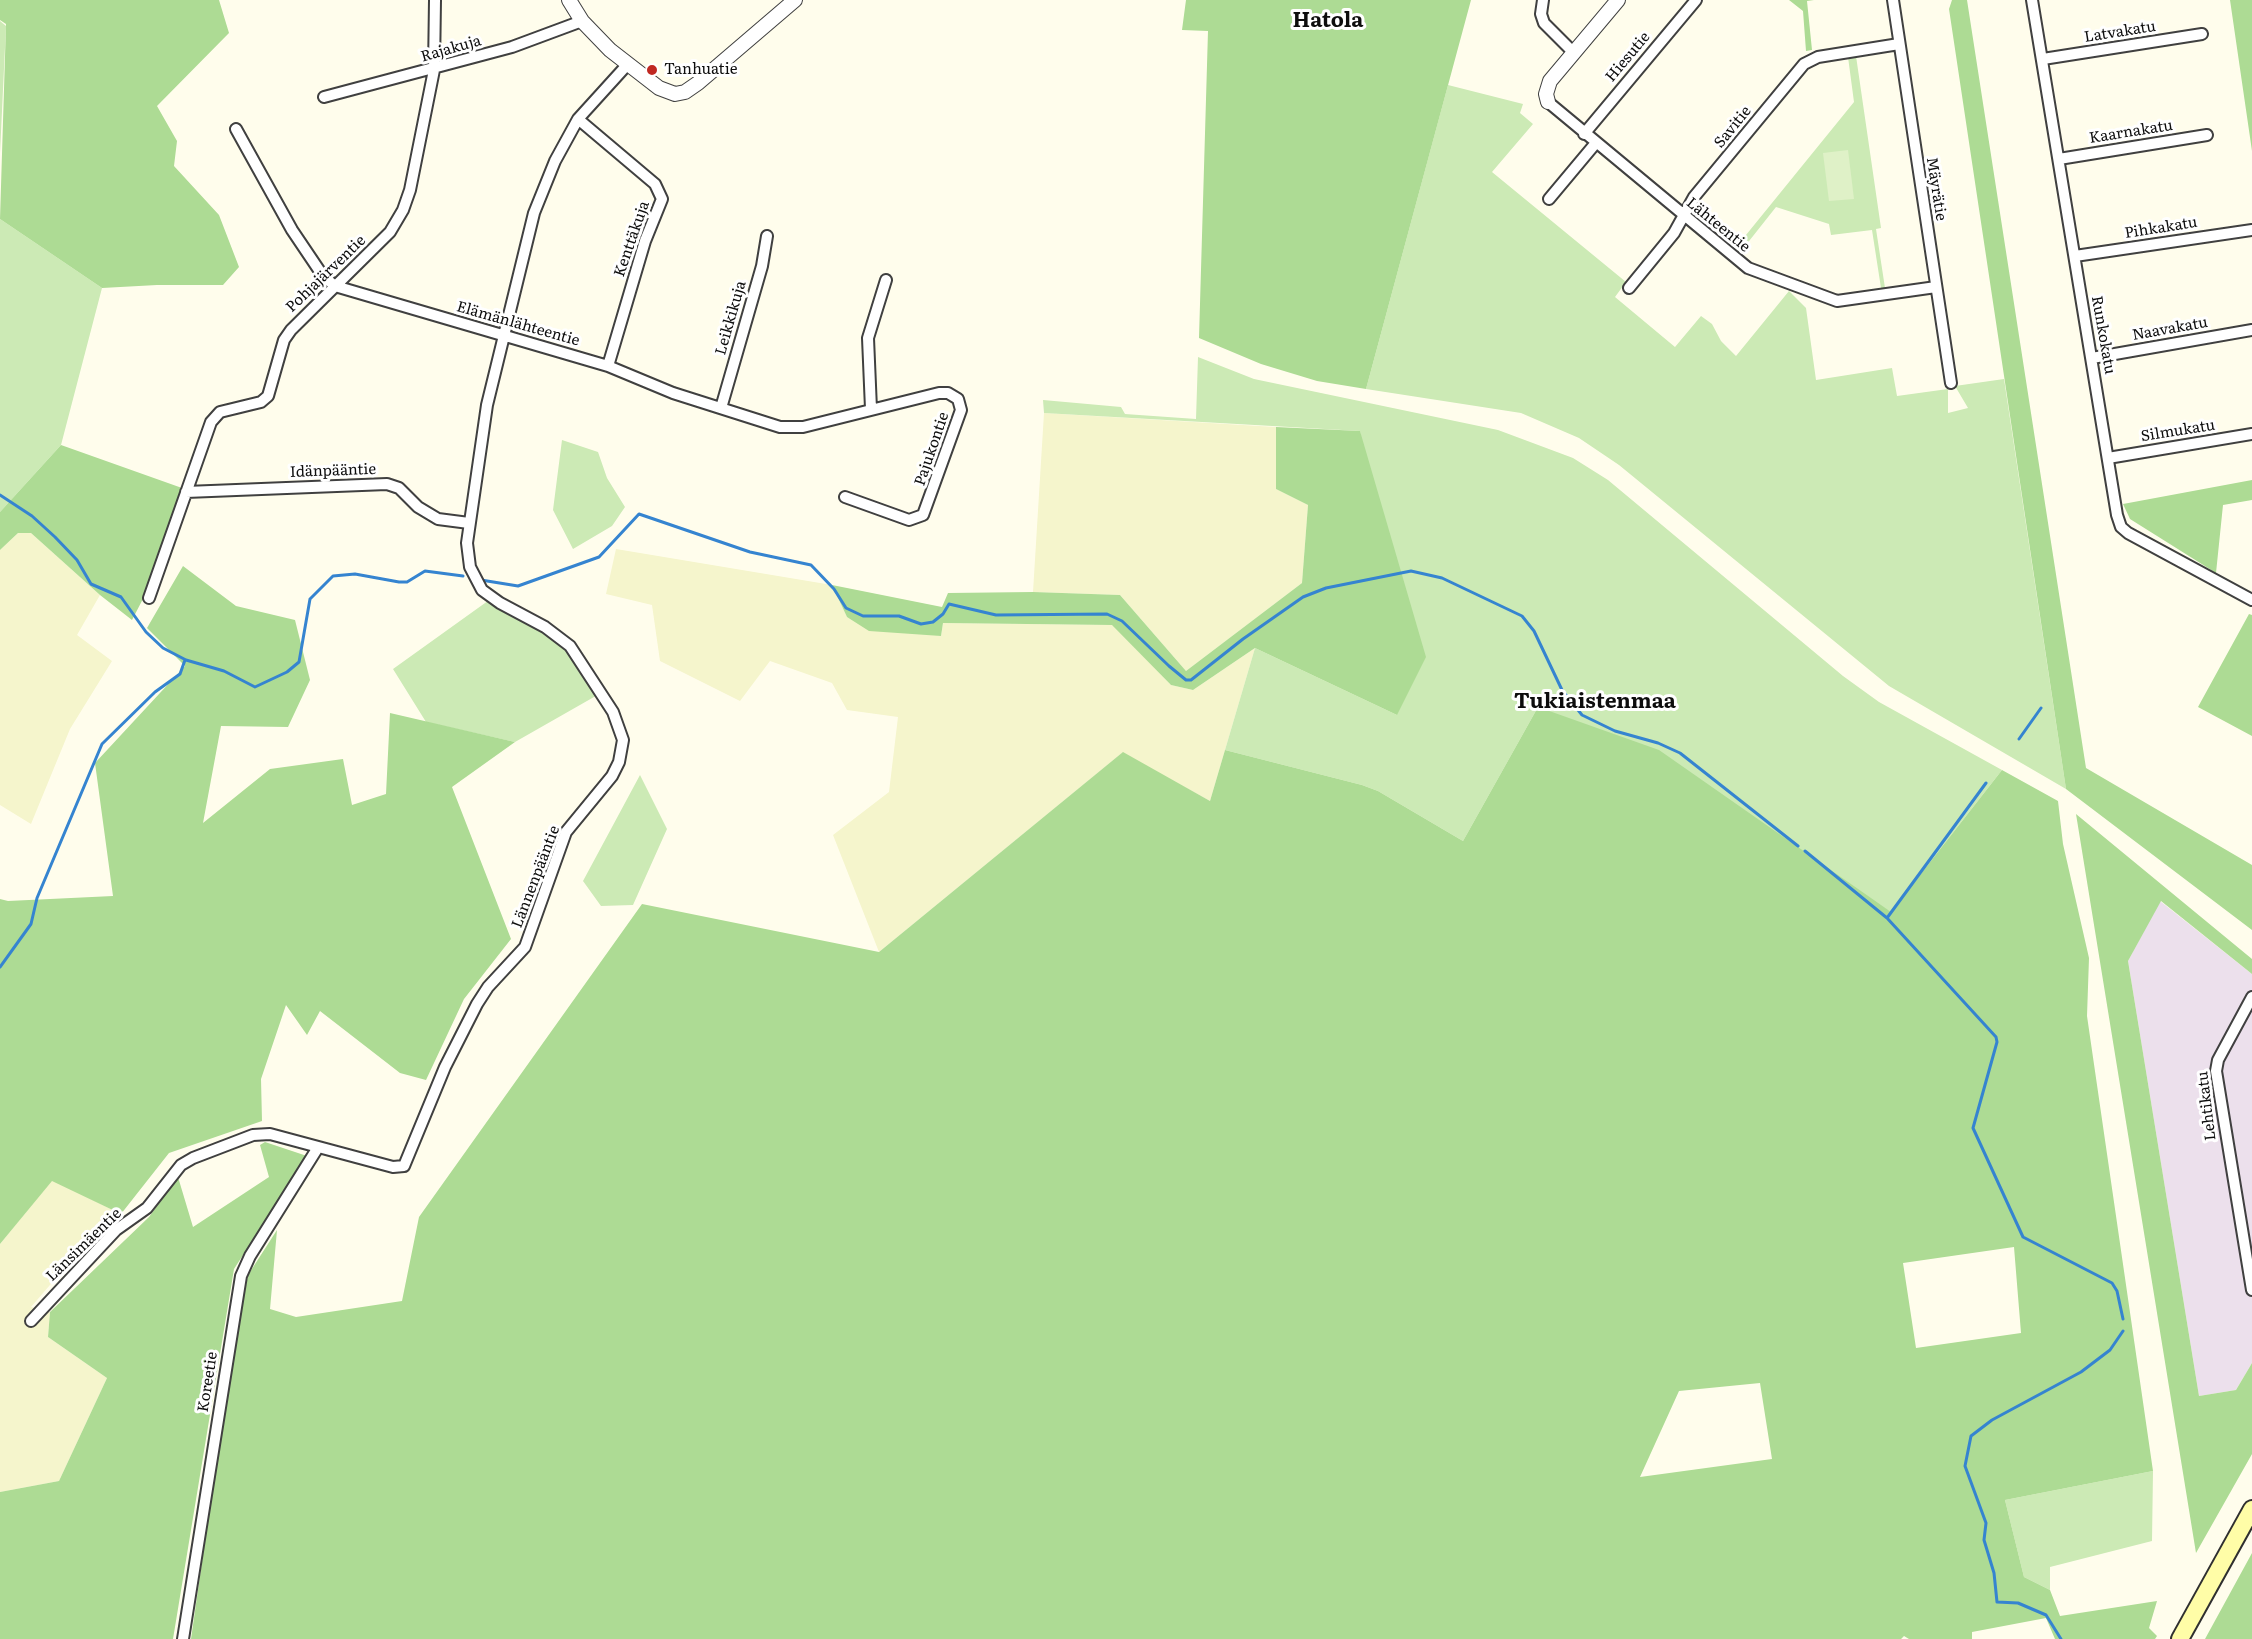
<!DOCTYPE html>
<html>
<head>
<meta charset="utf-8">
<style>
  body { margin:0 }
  canvas { display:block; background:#fffdec }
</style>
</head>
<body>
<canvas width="2252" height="1639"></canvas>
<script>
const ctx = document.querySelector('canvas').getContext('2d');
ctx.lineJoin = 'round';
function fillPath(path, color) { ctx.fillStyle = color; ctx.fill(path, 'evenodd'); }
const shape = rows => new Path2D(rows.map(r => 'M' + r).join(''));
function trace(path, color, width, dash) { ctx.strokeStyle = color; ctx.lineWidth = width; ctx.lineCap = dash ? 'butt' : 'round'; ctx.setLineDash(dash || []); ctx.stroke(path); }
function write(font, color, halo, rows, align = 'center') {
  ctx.font = font + ' Literata,serif'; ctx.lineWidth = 6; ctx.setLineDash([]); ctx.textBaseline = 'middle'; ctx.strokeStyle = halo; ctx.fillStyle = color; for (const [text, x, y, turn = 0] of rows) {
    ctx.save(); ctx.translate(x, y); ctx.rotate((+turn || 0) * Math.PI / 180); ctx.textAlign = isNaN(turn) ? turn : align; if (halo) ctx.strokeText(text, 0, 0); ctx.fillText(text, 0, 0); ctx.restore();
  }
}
fillPath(shape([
  [2160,901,2252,974,2252,1363,2236,1390,2199,1396,2128,961]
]), '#ece0ec');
fillPath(shape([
  [1044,413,1276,427,1276,489,1308,505,1302,583,1186,671,1120,595,1033,592],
  [26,531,31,533,100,595,77,635,112,661,70,729,31,824,0,805,0,550,18,533],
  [616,549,832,585,847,617,941,636,943,623,1113,625,1171,685,1193,690,1255,648,1210,801,1122,753,879,952,833,835,889,792,898,717,847,710,832,683,770,661,740,701,660,661,652,605,606,594],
  [52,1180,121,1214,62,1271,31,1307,50,1312,48,1337,107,1378,59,1481,0,1492,0,1244]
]), '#f5f5cc');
fillPath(shape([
  [0,21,6,26,0,153],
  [1856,56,1881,228,1876,229,1885,288,1881,288,1872,230,1831,235,1829,224,1776,207,1738,255,1733,251,1854,102,1848,57],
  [1448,85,1523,104,1520,113,1533,124,1492,172,1626,282,1615,297,1675,347,1701,316,1712,324,1721,341,1736,356,1789,291,1806,308,1816,380,1892,368,1897,396,1948,389,1948,413,1968,408,1955,386,2004,379,2066,789,1889,686,1619,465,1579,438,1521,413,1366,389],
  [0,219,102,288,61,445,0,512],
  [1198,357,1254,379,1498,430,1573,458,1608,480,1843,676,1879,702,2002,770,1891,912,1538,707,1463,841,1378,791,1362,785,1225,750,1255,648,1397,715,1360,431,1044,413,1043,400,1121,407,1125,414,1196,419],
  [562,440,598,452,607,478,625,507,612,526,573,549,553,510],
  [492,598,570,646,601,693,515,742,426,722,393,669],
  [640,775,667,829,633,905,601,906,583,881],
  [2153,1471,2152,1541,2050,1567,2050,1590,2024,1577,2005,1500]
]), '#cceab5');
fillPath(shape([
  [0,0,219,0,229,33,157,106,177,141,174,166,219,215,239,267,223,285,157,285,102,288,0,219,6,24,0,20],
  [1186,0,1471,0,1366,389,1317,381,1261,364,1199,338,1208,31,1182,30],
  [1789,0,1814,0,1807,1,1812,50,1806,51,1803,11],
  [1952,0,1967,0,2086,768,2252,865,2252,930,2066,789,1949,9],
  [2230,0,2252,0,2252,151],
  [1276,427,1360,431,1426,657,1397,715,1255,648,1193,690,1171,685,1112,625,943,623,941,636,869,631,847,617,832,585,942,607,948,593,1033,592,1120,595,1186,671,1302,583,1308,505,1276,489],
  [61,445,182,488,145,595,132,620,100,595,31,533,18,533,0,550,0,512],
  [2252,480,2252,500,2223,505,2216,573,2130,519,2123,504],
  [183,566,236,606,295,620,310,680,288,727,221,726,203,823,270,769,343,759,352,805,386,794,390,713,515,742,452,787,511,939,464,999,426,1080,400,1073,320,1011,307,1035,286,1005,261,1079,262,1121,169,1153,121,1214,52,1181,0,1244,0,899,8,901,113,896,95,763,185,666,147,628],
  [2249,614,2252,615,2252,736,2198,707],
  [1538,707,1659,750,1891,912,2002,770,2058,801,2063,844,2089,958,2087,1016,2153,1471,2005,1500,2024,1577,2050,1590,2060,1616,2157,1601,2149,1628,2157,1636,2155,1639,2055,1639,2046,1618,1972,1632,1972,1639,1909,1639,1904,1636,1901,1639,191,1639,214,1478,212,1469,248,1275,277,1230,270,1309,296,1317,402,1301,419,1217,642,904,879,952,1123,752,1210,801,1225,750,1362,785,1378,791,1463,841],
  [2014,1247,2021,1333,1916,1348,1903,1263],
  [1760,1383,1772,1459,1640,1477,1679,1391],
  [2076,814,2252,959,2252,974,2161,901,2128,961,2199,1396,2236,1390,2252,1363,2252,1454,2196,1553],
  [265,1142,307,1156,234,1269,173,1639,0,1639,0,1492,59,1481,107,1378,48,1337,50,1312,149,1217,178,1177,193,1227,269,1177,260,1145],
  [2252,1553,2252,1639,2205,1639]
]), '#addb94');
fillPath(shape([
  [1848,150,1854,199,1829,201,1823,153]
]), '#dff1c7');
trace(shape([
  [0,495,32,516,55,537,77,560,91,584,121,597,146,632,163,648,186,660,224,671,255,687,287,672,299,662,310,599,333,576,355,574,399,582,407,582,425,571,463,576],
  [481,580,518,586,599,557,639,514,750,552,811,565,834,589,846,608,863,616,899,616,921,624,933,622,943,614,949,604,996,615,1107,614,1122,621,1169,666,1186,680,1191,680,1243,639,1303,597,1326,588,1411,571,1442,578,1522,616,1534,631,1562,690,1582,715,1615,731,1658,743,1680,753,1798,846],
  [2019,739,2041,708],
  [1805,851,1887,918,1996,1037,1997,1042,1973,1128,2023,1237,2112,1283,2117,1291,2123,1319],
  [1887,918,1986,783],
  [0,967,31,924,37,898,102,744,155,692,180,674,185,660],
  [2061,1639,2046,1615,2018,1603,1997,1602,1994,1573,1984,1540,1986,1523,1965,1466,1971,1436,1992,1420,2081,1372,2110,1350,2123,1331]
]), '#3584d0', 3);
const minor = shape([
  [1543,0,1541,14,1544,23,1573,52],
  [1893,0,1951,383],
  [2032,0,2117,515,2121,527,2128,533,2252,600],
  [2043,59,2202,34],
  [324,97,512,47,582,21],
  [1548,102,1748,268,1837,301,1936,287],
  [578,119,655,184,662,199,645,241,608,366],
  [236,129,292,230,323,276,335,286,608,366,673,393,780,427,803,427,939,393,948,393,958,399,961,410,923,515,909,520,845,497],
  [1584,134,1696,0],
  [2059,159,2207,135],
  [1549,199,1595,144],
  [2075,256,2252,230],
  [1629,288,1674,233,1694,197,1804,64,1818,57,1899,44],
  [2092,358,2252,330],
  [721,408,762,266,767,236],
  [871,409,868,338,886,280],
  [2108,458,2252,434],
  [186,492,387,484,399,488,418,507,438,519,469,523],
  [149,598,211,422,220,412,261,402,268,396,284,340,291,330,390,232,403,210,410,190,434,70,435,0],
  [2252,997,2218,1060,2216,1071,2252,1290],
  [31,1321,116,1230,147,1208,181,1165,193,1158,253,1135,270,1134,393,1167,404,1166,445,1067,477,1004,488,987,525,947,566,832,612,776,619,762,623,740,613,712,570,646,545,627,500,603,482,590,470,567,467,543,487,405,534,213,555,161,578,119,627,65],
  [183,1639,241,1276,250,1256,317,1149]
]);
const tertiary = shape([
  [569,0,582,21,610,50,659,88,675,94,685,92,698,83,795,0],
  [1548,102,1546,94,1550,81,1618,0]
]);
const secondary = shape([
  [2180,1639,2252,1509]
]);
trace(minor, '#404040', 14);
trace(tertiary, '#404040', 16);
trace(secondary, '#2f2f2f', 20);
trace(minor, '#fff', 10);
trace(tertiary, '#fff', 14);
trace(secondary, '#fffda7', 16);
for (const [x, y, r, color] of [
  [652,70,6,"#c02821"]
]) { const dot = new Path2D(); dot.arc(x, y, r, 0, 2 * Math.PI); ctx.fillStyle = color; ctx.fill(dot); trace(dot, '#fff', 2); }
write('15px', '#0d0d0d', '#fff', [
  ["Latvakatu",2120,32,-9],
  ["Rajakuja",451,49,-16],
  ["Hiesutie",1628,57,-50],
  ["Savitie",1733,127,-51],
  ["Kaarnakatu",2131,132,-9],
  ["Mäyrätie",1936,189,81],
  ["Lähteentie",1718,225,39],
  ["Pihkakatu",2161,228,-9],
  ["Kenttäkuja",632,239,-71],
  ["Pohjajärventie",326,274,-44],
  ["Leikkikuja",731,318,-74],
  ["Elämänlähteentie",518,324,16],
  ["Naavakatu",2170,329,-10],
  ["Runkokatu",2103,335,80],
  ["Silmukatu",2178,431,-9],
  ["Pajukontie",932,449,-71],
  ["Idänpääntie",333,471,-2],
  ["Lännenpääntie",536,877,-69],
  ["Lehtikatu",2207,1106,-97],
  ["Länsimäentie",84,1245,-44],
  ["Koreetie",208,1382,-81]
]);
write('15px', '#0d0d0d', '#fff', [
  ["Tanhuatie",664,70]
], 'left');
write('bold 21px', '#0d0d0d', '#fff', [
  ["Hatola",1328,21],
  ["Tukiaistenmaa",1595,702]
]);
</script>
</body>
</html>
